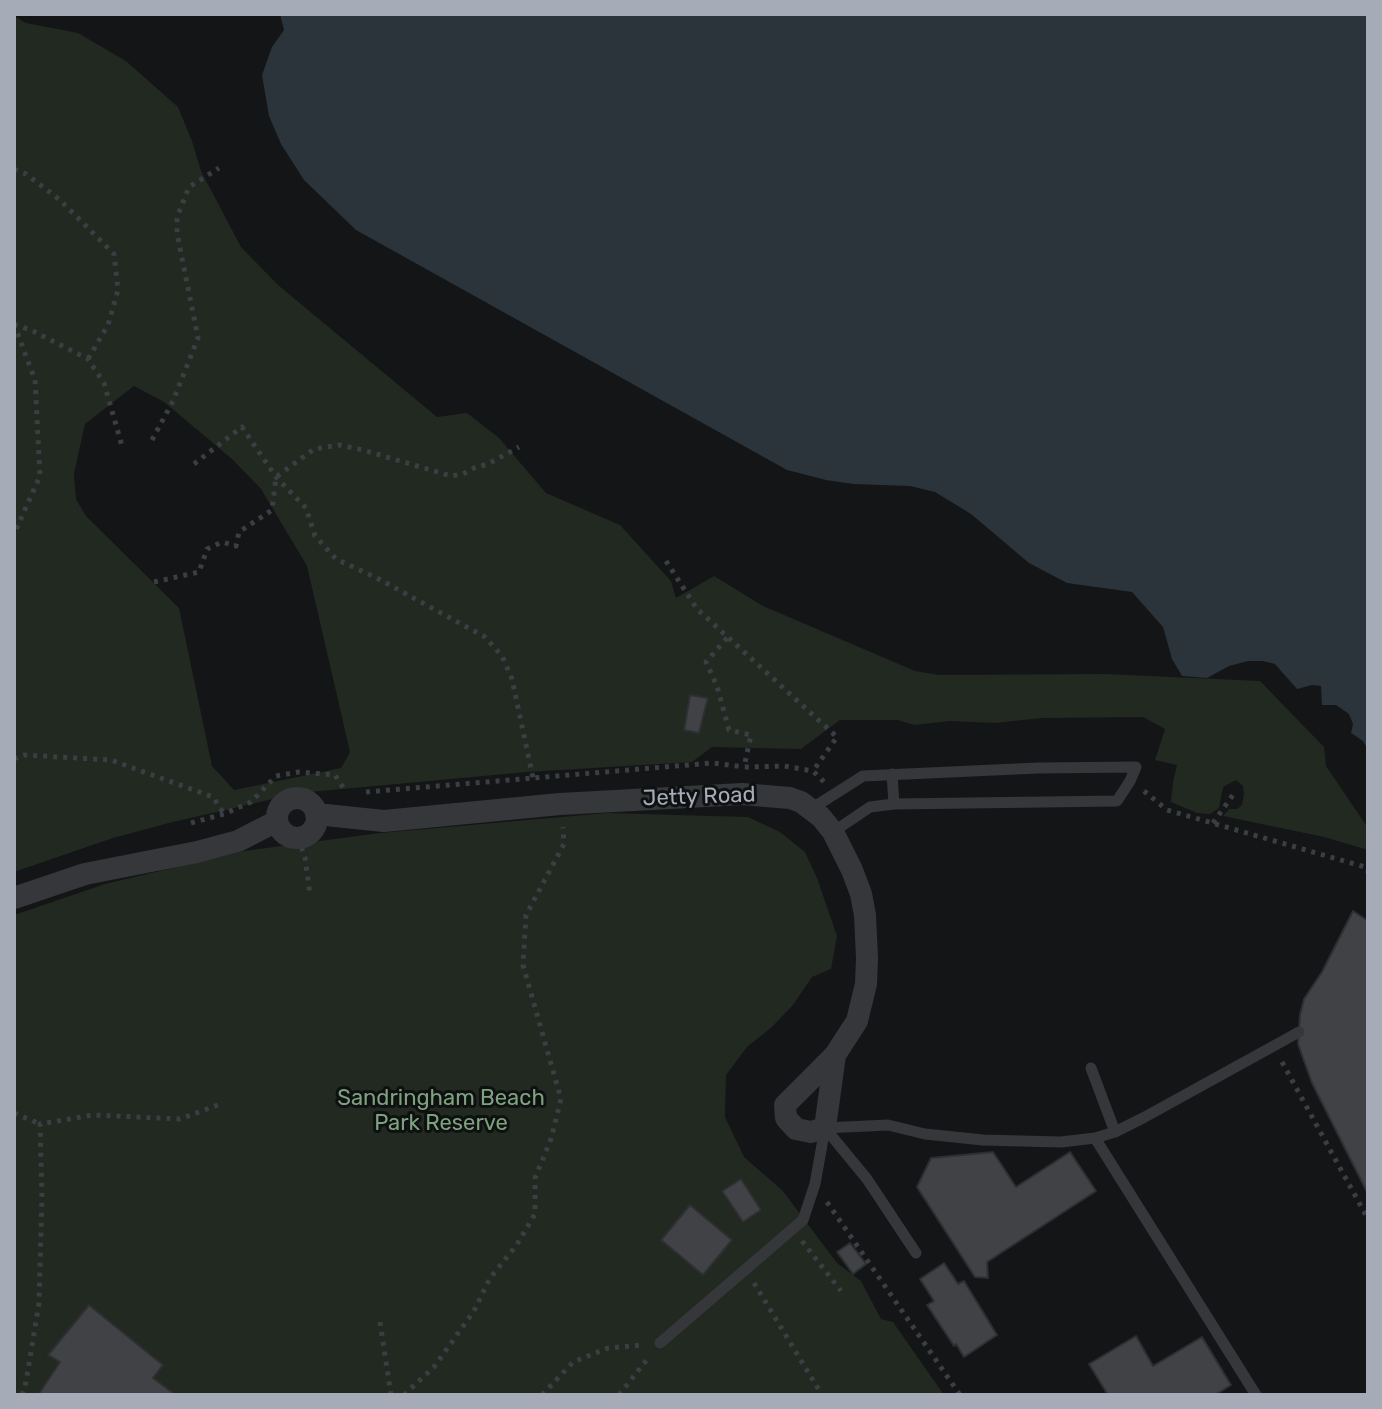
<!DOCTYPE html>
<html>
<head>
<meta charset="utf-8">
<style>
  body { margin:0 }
  #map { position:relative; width:1382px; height:1409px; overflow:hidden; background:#141516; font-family:Rubik,sans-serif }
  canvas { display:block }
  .frame { position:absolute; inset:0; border:16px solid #a6acb7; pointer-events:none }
</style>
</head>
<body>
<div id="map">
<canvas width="1382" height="1409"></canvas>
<div class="frame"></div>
</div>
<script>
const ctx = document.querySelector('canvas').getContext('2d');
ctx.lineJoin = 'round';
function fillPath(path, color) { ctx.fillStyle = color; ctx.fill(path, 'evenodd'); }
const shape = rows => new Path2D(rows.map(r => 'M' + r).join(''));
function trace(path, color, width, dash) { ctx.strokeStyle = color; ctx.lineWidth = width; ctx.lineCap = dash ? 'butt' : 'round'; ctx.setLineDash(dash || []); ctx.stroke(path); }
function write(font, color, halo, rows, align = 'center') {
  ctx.font = font + ' Rubik,sans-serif'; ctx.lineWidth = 6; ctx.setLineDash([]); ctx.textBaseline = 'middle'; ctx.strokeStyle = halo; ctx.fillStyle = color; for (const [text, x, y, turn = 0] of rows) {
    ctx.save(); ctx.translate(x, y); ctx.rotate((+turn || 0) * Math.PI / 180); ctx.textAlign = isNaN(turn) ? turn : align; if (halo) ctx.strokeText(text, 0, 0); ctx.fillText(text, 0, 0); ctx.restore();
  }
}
fillPath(shape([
  [14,16,26,23,78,33,126,61,178,107,192,141,201,171,241,247,278,285,437,417,467,413,499,438,546,493,620,525,671,581,676,598,714,576,763,606,915,671,939,675,1104,674,1260,681,1324,747,1326,766,1366,825,1368,830,1368,850,1324,837,1223,816,1229,809,1237,809,1242,805,1244,794,1243,786,1236,780,1223,787,1219,808,1210,814,1197,813,1171,802,1173,782,1177,765,1155,760,1165,729,1143,717,1042,718,995,723,950,721,914,725,898,720,840,720,801,749,712,747,692,762,527,772,299,793,169,823,113,838,14,872],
  [134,386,164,402,232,459,261,489,307,566,350,752,341,768,234,790,212,766,179,608,86,516,76,499,74,474,85,424],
  [607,813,748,817,780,832,805,852,817,878,837,936,831,969,812,977,793,1005,772,1027,747,1047,726,1075,725,1117,744,1157,783,1191,837,1263,861,1281,881,1319,893,1322,944,1395,14,1395,14,915,105,884,244,851,380,833]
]), '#212921');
fillPath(shape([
  [280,14,1368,14,1368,750,1363,741,1351,733,1353,724,1349,714,1336,705,1322,705,1321,686,1312,685,1297,689,1275,664,1263,661,1248,661,1229,666,1207,678,1182,676,1172,659,1163,627,1132,592,1067,583,1029,563,971,514,935,492,910,486,853,484,826,480,787,470,356,230,304,180,281,144,269,116,262,75,272,47,284,30]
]), '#2b343a');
const building = shape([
  [690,695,708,698,699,733,684,730,690,695],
  [1353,911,1368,921,1368,1194,1312,1083,1298,1044,1300,1015,1304,999,1322,972,1353,911],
  [993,1152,1016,1187,1070,1152,1096,1191,987,1262,988,1278,975,1277,917,1187,931,1158,993,1152],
  [741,1179,761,1210,743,1222,722,1191,741,1179],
  [690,1205,732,1240,703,1275,661,1240,690,1205],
  [850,1243,866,1264,853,1274,837,1252,850,1243],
  [944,1263,958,1284,964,1281,997,1335,964,1357,956,1344,954,1346,927,1305,934,1301,920,1279,944,1263],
  [89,1305,163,1365,153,1378,173,1393,173,1395,38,1395,60,1362,48,1355,89,1305],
  [1136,1336,1153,1366,1202,1337,1231,1385,1215,1395,1108,1395,1089,1364,1136,1336]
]);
fillPath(building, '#404246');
trace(building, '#2e2f32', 2);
trace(shape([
  [14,169,26,174,60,200,114,254,118,290,108,325,88,359],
  [14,324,35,380,40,476,14,534],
  [14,324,33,331,88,359,104,383,122,446],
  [152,440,173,401,198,338,177,233,177,217,189,187,219,168],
  [194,464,242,427,276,477,306,508,315,536,336,559,377,578,485,637,502,656,512,679,533,778],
  [666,561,697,609,837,737,813,771],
  [154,582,199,572,207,549,222,542,236,546,239,532,272,510,276,477,314,449,339,445,363,450,451,476,463,474,474,468,488,464,519,447],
  [727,638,706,662,717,686,729,730,751,735,744,767,784,766,813,771,824,782],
  [14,759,24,755,111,760,213,797,224,814],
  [1144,791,1167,810,1365,867,1368,872],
  [366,792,712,763,744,767],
  [191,823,224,814,251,802,276,776,299,772,335,775,346,792],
  [1213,823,1235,792],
  [298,838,305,857,310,895],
  [1282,1062,1368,1219],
  [14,1113,40,1124],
  [827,1202,960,1395],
  [802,1241,841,1291],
  [754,1283,822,1395],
  [380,1322,391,1395],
  [22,1395,26,1382,39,1303,42,1197,40,1124,93,1115,180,1119,218,1105],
  [404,1395,434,1367,474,1311,490,1278,516,1246,535,1214,535,1178,551,1139,561,1099,523,965,526,915,564,844,563,827],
  [542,1395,573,1362,608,1348,643,1345],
  [619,1395,649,1357]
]), '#3b3e42', 5, [4, 6]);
trace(shape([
  [892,774,894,804],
  [811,809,863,776,1038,768,1136,767,1130,781,1117,801,894,804,870,807,833,832],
  [1091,1068,1115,1132],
  [825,1128,888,1125,925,1134,983,1140,1061,1142,1095,1138,1115,1132,1143,1118,1299,1032],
  [825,1128,867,1179,916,1253],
  [1095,1138,1256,1395],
  [660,1343,803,1220,815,1184,825,1128]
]), '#35373b', 11);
trace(shape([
  '277 818a20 20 0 1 1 40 0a20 20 0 1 1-40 0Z',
  [316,814,384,821,560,804,742,794,790,798,801,802,821,817,833,832,852,870,861,894,865,915,867,958,866,984,857,1021,835,1055,825,1128,811,1132,796,1129,786,1118,785,1105,835,1055],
  [14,898,85,874,197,852,238,841,277,821]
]), '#35373b', 22);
write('22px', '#a6acb7', '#0f1011', [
  ["Jetty Road",699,797,-2]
]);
write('22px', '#7da27e', '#0f1011', [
  ["Sandringham Beach",441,1099],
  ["Park Reserve",441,1124]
]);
</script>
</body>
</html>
